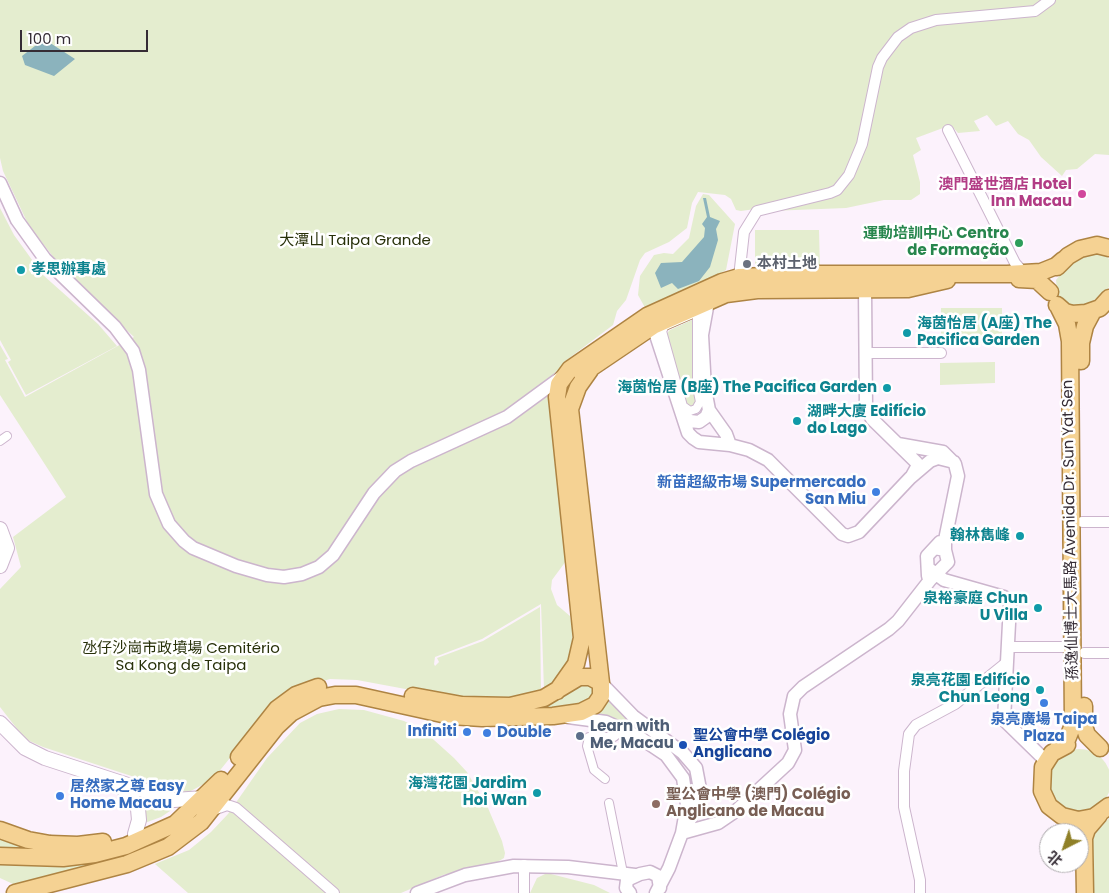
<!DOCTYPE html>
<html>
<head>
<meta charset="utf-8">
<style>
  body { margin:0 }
  #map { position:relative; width:1109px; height:893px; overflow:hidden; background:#fcf2fc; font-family:Poppins,"Noto Sans SC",sans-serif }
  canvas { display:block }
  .north { position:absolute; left:1039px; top:823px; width:50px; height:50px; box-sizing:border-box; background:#fff; border:1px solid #aeabae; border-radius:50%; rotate:221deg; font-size:14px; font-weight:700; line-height:20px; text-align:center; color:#352c35 }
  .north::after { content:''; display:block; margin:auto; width:18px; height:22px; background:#8f8028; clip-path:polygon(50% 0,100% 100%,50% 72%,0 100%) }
  .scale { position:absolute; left:20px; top:30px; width:128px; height:22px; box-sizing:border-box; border:2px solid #352c35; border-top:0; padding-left:6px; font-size:15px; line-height:18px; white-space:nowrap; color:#352c35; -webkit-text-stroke:4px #fff; paint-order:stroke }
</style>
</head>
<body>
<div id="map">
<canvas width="1109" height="893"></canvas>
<div class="north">北</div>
<div class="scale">100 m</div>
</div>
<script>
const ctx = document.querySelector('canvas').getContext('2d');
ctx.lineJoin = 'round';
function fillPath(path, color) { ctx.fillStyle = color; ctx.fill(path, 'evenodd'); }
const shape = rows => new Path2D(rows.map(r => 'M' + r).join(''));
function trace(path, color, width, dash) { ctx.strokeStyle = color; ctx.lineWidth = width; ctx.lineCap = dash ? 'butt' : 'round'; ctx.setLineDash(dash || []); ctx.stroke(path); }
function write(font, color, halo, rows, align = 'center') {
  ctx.font = font + ' Poppins,"Noto Sans SC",sans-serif'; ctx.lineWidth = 5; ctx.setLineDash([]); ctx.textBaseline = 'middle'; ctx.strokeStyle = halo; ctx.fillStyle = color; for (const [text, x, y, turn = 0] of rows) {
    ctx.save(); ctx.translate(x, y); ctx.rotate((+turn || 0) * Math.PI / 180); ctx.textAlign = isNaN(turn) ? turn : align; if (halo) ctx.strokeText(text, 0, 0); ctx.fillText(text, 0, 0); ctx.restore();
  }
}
fillPath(shape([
  [0,0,1109,0,1109,155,1095,154,1077,169,1066,170,1062,176,1041,157,1029,140,1018,134,1008,121,996,126,987,115,974,121,980,131,958,133,951,125,916,138,921,150,913,155,920,182,920,194,911,200,884,200,846,208,770,211,755,209,741,211,736,210,731,199,725,195,698,192,692,203,687,228,669,242,645,253,640,260,626,300,617,311,613,325,564,362,548,385,549,410,553,417,566,561,552,580,551,589,557,605,570,616,573,632,570,658,552,686,544,690,541,604,482,639,435,657,434,664,435,666,439,662,437,658,483,641,540,607,541,691,515,698,470,701,357,680,330,679,292,690,271,707,213,779,189,792,177,791,43,747,25,739,0,707,0,589,21,567,13,537,66,497,0,395,0,345,8,359,5,360,25,397,134,337,66,273,29,226,3,171,0,158],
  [703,194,709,195,735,224,726,270,648,313,638,295,640,276,654,255,664,253,673,254,689,238,696,206],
  [0,208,14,235,43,275,98,324,117,346,26,395,8,362,11,360,0,340],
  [755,230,819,230,820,269,755,269],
  [1093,251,1105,255,1109,259,1109,287,1102,295,1086,305,1071,309,1058,299,1056,280,1069,264],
  [941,308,1002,308,1002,343,941,343],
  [694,319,694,386,697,403,692,408,686,406,666,334,670,330],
  [995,362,995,383,940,385,940,363],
  [587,682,592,684,596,691,594,700,587,707,510,715,455,712,349,691,331,692,316,695,290,708,228,781,226,779,288,704,315,692,330,688,348,688,454,709,505,711,543,704,571,686],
  [608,696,624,715,653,735,650,739,619,723,594,713],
  [339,709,364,710,404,721,424,731,454,758,467,772,488,808,502,841,505,853,504,858,494,864,443,875,401,893,188,893,155,864,189,850,211,832,228,814,267,758,300,723,317,714],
  '1047 781a32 32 0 1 1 64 0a32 32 0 1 1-64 0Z',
  [137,795,179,805,161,817,142,824],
  [1109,818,1109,893,1090,893,1091,838],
  [0,835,92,848,97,868,13,884,0,878],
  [547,873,594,885,610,893,530,893,537,878]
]), '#e4edcf');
fillPath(shape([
  [44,39,75,59,54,76,25,65,22,56],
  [703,198,706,198,710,217,720,221,716,229,718,240,710,267,699,281,678,289,672,283,661,288,655,273,661,263,682,262,704,237,705,228,702,224,707,217]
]), '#8bb3bd');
const pedestrian = shape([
  [695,313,697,316,697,387,700,402,696,409,690,411,683,406,662,331,665,326,695,313],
  [0,441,7,436],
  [605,779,594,770,587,746,589,737,614,737,624,729],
  [609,803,623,873]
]);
const minor = shape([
  [948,130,1015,263,1023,272],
  [739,277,744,232,757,211,830,193,837,190,849,175,862,144,878,67,882,58,898,37,911,28,936,20,1035,11,1050,0],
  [866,353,941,353],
  [1082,522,1109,522],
  [1010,647,1073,647],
  [1084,653,1109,653],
  [213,810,227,805,236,808,334,893],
  [524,893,524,865],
  [920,893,920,880,904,807,904,771,909,734,916,725,955,704,1006,663]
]);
const tertiary = shape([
  [0,183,17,220,45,259,115,327,133,351,139,370,156,494,169,524,184,541,193,548,236,566,267,575,284,577,302,574,319,567,333,555,374,493,395,471,411,461,507,417,563,376],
  [865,289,866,408,872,419,917,463,917,467,912,476],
  [708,302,702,335,705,389,709,410,726,434,730,445],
  [653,326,688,433,693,438,699,442,730,445,749,450,768,460,842,534,848,536,859,532,910,478,930,461,938,458,954,462],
  [683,416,690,421,699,422,706,417,709,410],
  [898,444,943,452,955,464,958,476,945,540,945,550],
  [928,568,944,580,1004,597,1008,600,1010,604,1004,720,1046,761],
  [928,576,927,556,940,542],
  [601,683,633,716,683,753,696,768,700,789,690,820],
  [568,717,606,722,639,737,666,755,683,778,687,805,682,833,669,868,656,893],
  [682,833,718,823,737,810,788,763,795,750,790,714,794,696,803,687,889,629,898,621,930,580,948,562,945,550,935,548],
  [417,893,465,875,514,866,568,867,635,875],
  [630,893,626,888,627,880,640,874,650,872,658,876,660,888]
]);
const secondary = shape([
  [0,529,7,548,0,566],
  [0,723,25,748,45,758,174,800,204,798],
  [118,785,131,796,138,809,139,820,135,834]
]);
const primary = shape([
  [1057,267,1068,256,1080,249,1097,245,1109,248],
  [1019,279,1037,280,1050,292],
  [1057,305,1065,312,1072,314,1086,313,1100,308,1109,298],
  [1081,361,1081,343,1085,326,1093,311],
  [582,374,653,326,726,294,757,290,908,289,947,280],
  [557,691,576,664,582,638,557,397,559,384,570,369,647,316,722,282,739,277,820,274,1007,274,1041,272,1056,266,1063,260],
  [413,696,462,705,510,706,544,698,579,677,590,677,601,683],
  [1084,706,1084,726,1087,735,1100,748],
  [1067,745,1052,753,1043,767,1042,791,1049,806,1062,816,1078,820,1094,817,1109,806],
  [1058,748,1066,742,1073,725,1070,341,1067,324,1059,308],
  [239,757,277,709,296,695,318,687],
  [0,830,28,840,50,844,78,845,103,842],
  [0,856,63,858,95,854,126,846,175,824,221,780],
  [15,893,127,864,168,847,201,822,276,727,291,713,319,698,335,695,356,695,451,716,482,718,553,716,581,712,595,705,601,696,601,683,570,409,578,387,590,370],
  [1085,893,1084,838,1087,829,1099,815]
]);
trace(pedestrian, '#ccb5cd', 10);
trace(minor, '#ccb5cd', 12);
trace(tertiary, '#ccb5cd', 15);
trace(secondary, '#ccb5cd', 16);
trace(primary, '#ae8443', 19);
trace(pedestrian, '#fff', 8);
trace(minor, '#fff', 10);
trace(tertiary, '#fff', 12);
trace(secondary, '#fff', 14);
trace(primary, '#f5d293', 16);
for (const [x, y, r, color] of [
  [1082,194,5,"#d1479c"],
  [1019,243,5,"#2e9e5b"],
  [747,264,5,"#6b7280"],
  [21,270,5,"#0f9aa8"],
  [907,333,5,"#0f9aa8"],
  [887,388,5,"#0f9aa8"],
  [797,421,5,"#0f9aa8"],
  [876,492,5,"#3f7fe0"],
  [1020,536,5,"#0f9aa8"],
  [1038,608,5,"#0f9aa8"],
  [1040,690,5,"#0f9aa8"],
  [1044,703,5,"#3f7fe0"],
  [467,732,5,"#3f7fe0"],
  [487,733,5,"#3f7fe0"],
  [580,736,5,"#5c6f8a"],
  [683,745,5,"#1a4fb4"],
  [537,793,5,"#0f9aa8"],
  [60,796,5,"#3f7fe0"],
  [656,804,5,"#8d6e63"]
]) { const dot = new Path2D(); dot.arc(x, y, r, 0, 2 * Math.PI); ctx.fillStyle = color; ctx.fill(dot); trace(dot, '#fff', 2); }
write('bold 15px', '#b23c85', '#fff', [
  ["澳門盛世酒店 Hotel",1072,185],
  ["Inn Macau",1072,202]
], 'right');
write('bold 15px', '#27864d', '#fff', [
  ["運動培訓中心 Centro",1009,234],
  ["de Formação",1009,251]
], 'right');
write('15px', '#273009', '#fff', [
  ["大潭山 Taipa Grande",355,241],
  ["氹仔沙崗市政墳場 Cemitério",181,649],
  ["Sa Kong de Taipa",181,666]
]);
write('bold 15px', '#5b616d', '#fff', [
  ["本村土地",757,264]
], 'left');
write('bold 15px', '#0d838f', '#fff', [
  ["孝思辦事處",31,270,"left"],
  ["海茵怡居 (A座) The",917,324,"left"],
  ["Pacifica Garden",917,341,"left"],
  ["海茵怡居 (B座) The Pacifica Garden",877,388],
  ["湖畔大廈 Edifício",807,412,"left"],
  ["do Lago",807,429,"left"],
  ["翰林雋峰",1010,536],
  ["泉裕豪庭 Chun",1028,599],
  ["U Villa",1028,616],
  ["泉亮花園 Edifício",1030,681],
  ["Chun Leong",1030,698],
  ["海灣花園 Jardim",527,784],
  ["Hoi Wan",527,801]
], 'right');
write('bold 15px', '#366cbe', '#fff', [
  ["新苗超級市場 Supermercado",866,483],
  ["San Miu",866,500],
  ["泉亮廣場 Taipa",1044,720,"center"],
  ["Plaza",1044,737,"center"],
  ["Infiniti",457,732],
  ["Double",497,733,"left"],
  ["居然家之尊 Easy",70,787,"left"],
  ["Home Macau",70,804,"left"]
], 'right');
write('15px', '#352c35', '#fff', [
  ["孫逸仙博士大馬路 Avenida Dr. Sun Yat Sen",1071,530,-91]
]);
write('bold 15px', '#4e5e75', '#fff', [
  ["Learn with",590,727],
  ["Me, Macau",590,744]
], 'left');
write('bold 15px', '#164399', '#fff', [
  ["聖公會中學 Colégio",693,736],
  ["Anglicano",693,753]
], 'left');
write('bold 15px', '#785e54', '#fff', [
  ["聖公會中學 (澳門) Colégio",666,795],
  ["Anglicano de Macau",666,812]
], 'left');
</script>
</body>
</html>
